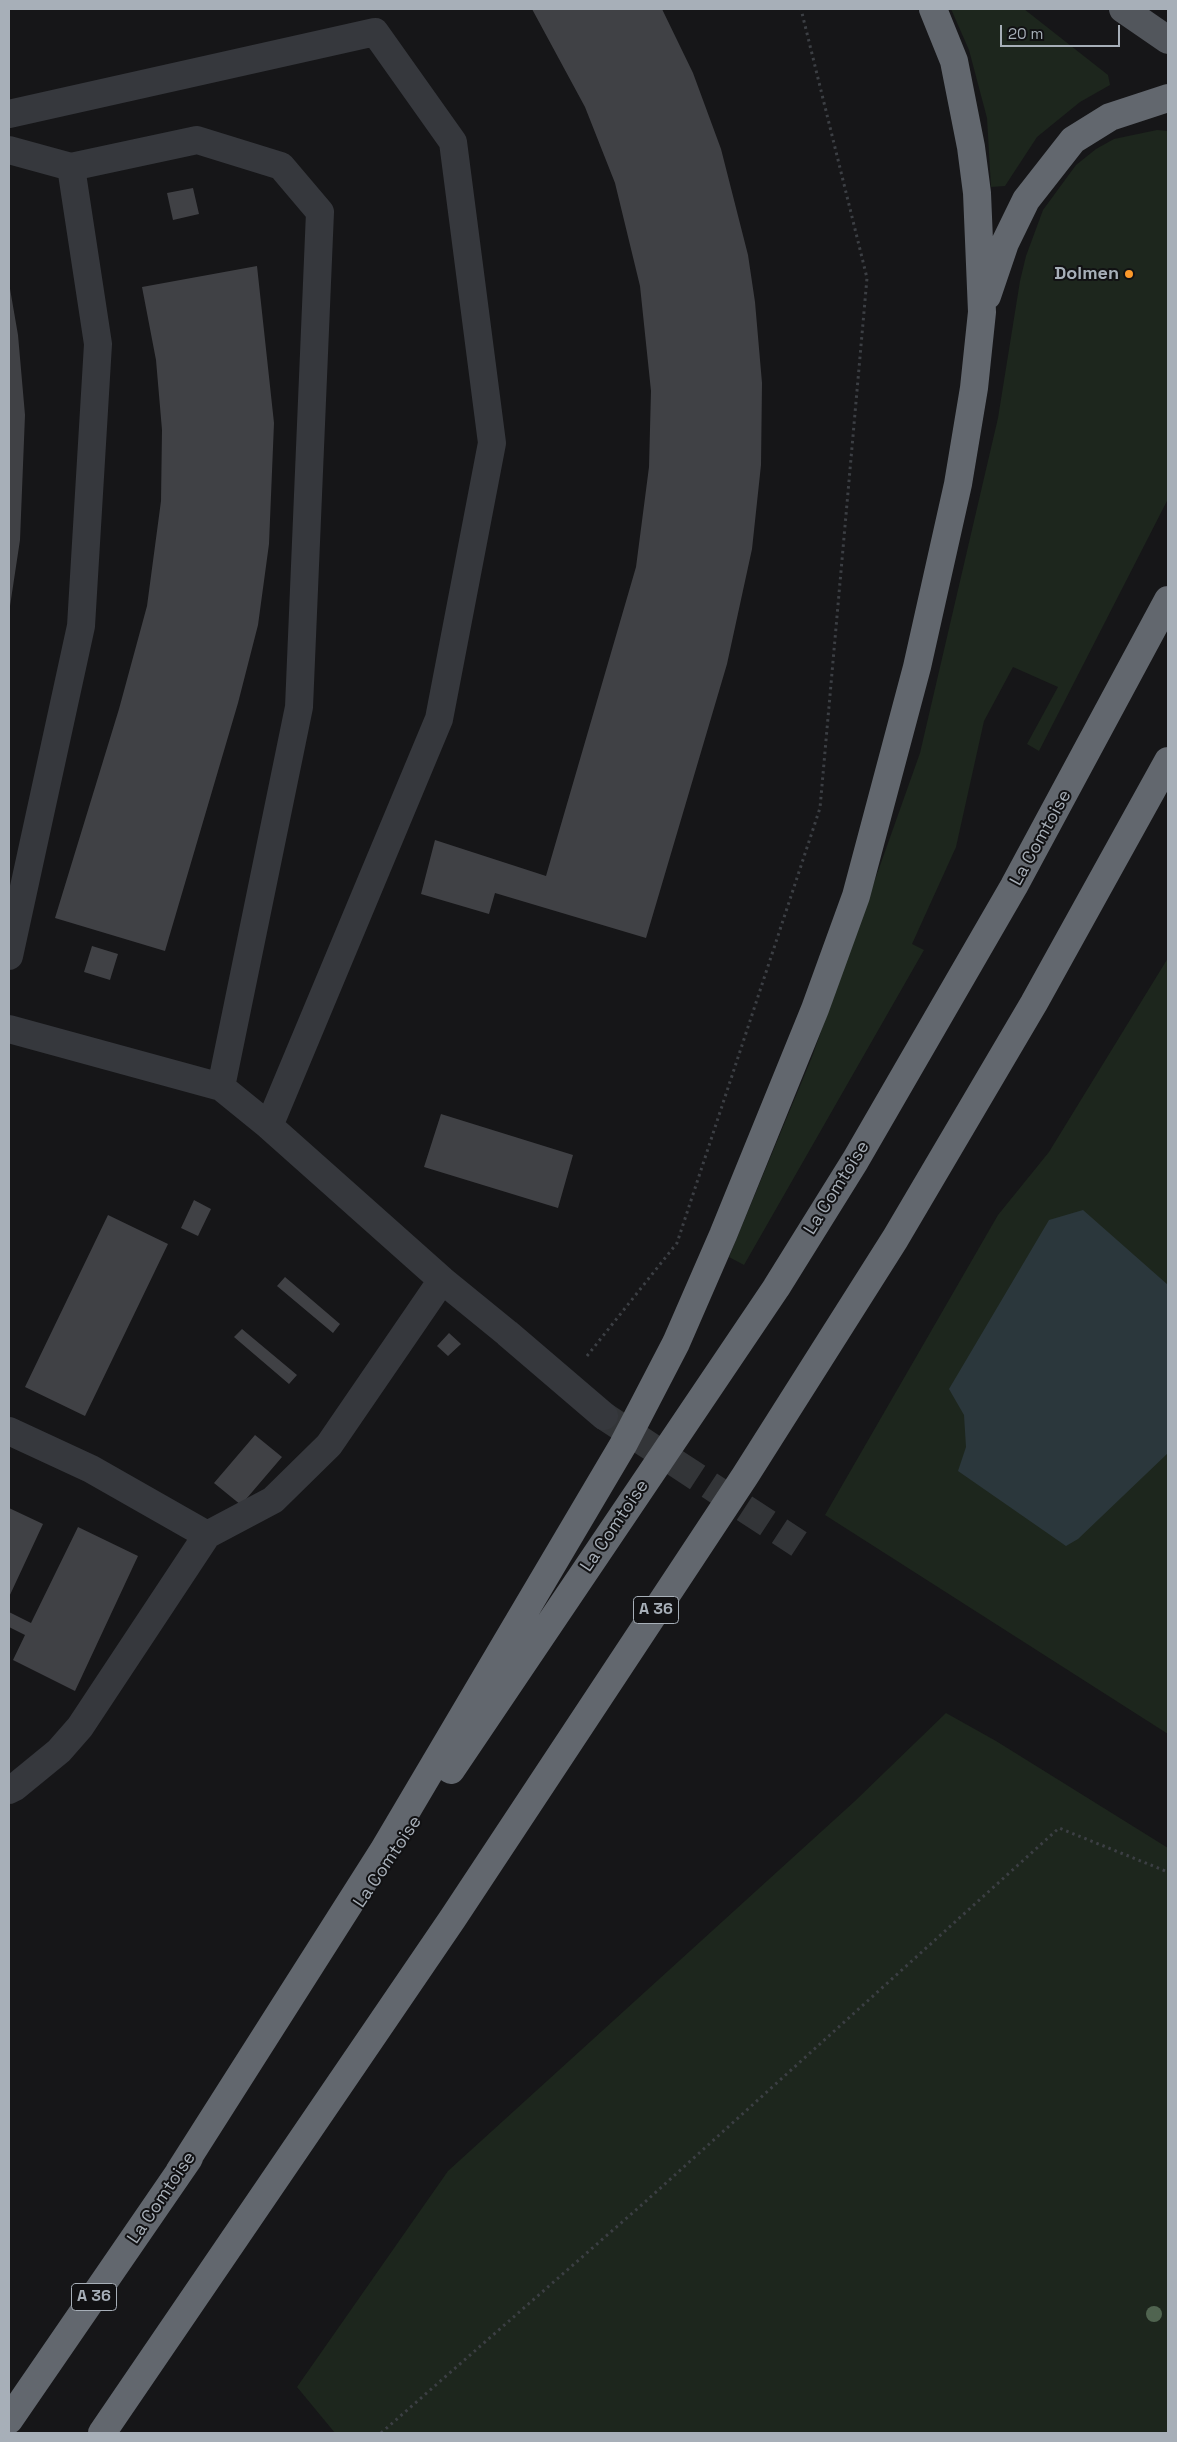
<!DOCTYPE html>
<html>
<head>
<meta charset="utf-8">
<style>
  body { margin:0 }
  #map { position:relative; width:1177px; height:2442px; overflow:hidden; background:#161618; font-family:"Space Grotesk",sans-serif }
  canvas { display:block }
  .frame { position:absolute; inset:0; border:10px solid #a7afb8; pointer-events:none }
  .scale { position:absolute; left:1000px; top:25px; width:120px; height:22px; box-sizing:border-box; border:2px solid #a7afb8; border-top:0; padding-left:6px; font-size:15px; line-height:18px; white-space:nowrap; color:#a7afb8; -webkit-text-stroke:4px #111113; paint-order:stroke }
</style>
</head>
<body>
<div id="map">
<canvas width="1177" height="2442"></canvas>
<div class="frame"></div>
<div class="scale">20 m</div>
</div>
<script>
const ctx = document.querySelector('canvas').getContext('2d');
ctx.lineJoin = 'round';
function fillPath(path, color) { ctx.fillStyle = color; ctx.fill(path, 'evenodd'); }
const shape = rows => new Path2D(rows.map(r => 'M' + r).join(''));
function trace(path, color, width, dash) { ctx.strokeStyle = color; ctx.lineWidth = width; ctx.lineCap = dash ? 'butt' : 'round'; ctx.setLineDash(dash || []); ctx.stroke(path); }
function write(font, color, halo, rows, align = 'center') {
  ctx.font = font + ' "Space Grotesk",sans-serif'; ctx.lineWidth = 4; ctx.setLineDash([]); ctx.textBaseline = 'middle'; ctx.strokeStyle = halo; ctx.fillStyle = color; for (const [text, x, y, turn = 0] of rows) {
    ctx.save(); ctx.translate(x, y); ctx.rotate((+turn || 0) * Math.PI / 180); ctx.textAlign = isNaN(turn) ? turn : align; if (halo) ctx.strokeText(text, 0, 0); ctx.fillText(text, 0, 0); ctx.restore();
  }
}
fillPath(shape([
  [951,9,1024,9,1108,75,1110,85,1080,102,1037,137,1005,186,991,187,987,118,969,50],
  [1157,130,1168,131,1168,499,1039,751,1027,744,1058,687,1013,667,984,721,956,847,912,944,924,950,744,1265,729,1257,812,1057,920,753,998,418,1020,281,1026,256,1043,210,1076,165,1096,149,1114,139],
  [1168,958,1168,1734,825,1515,998,1215,1049,1152],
  [946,1713,996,1741,1168,1848,1168,2433,335,2433,297,2387,448,2171,855,1801]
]), '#1d261d');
fillPath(shape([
  [1083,1210,1168,1285,1168,1453,1078,1539,1066,1546,958,1471,966,1447,964,1415,949,1389,1049,1220]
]), '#2b373c');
fillPath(shape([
  [532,9,662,9,693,73,721,149,748,255,755,302,762,383,761,465,752,549,727,664,646,938,495,893,489,914,421,894,435,840,546,876,636,567,649,467,651,391,640,286,615,183,585,107],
  [193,188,199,214,173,220,167,193],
  [257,266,274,423,269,544,258,625,238,703,165,951,55,918,119,709,147,606,161,501,162,430,156,360,142,287],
  [9,283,18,335,25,415,20,540,10,606],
  [92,946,118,954,110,980,84,972],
  [441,1114,573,1155,558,1208,424,1167],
  [194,1200,211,1209,198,1236,181,1228],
  [108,1215,168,1244,85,1416,25,1387],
  [285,1277,340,1324,333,1333,277,1286],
  [242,1329,297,1375,289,1384,234,1337],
  [449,1333,461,1344,448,1356,437,1346],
  [255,1435,282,1457,241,1505,214,1483],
  [9,1508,43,1524,9,1597],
  [78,1527,138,1556,75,1691,13,1660,25,1635,9,1627,9,1612,31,1623]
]), '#404145');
trace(shape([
  [604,1416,799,1544]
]), '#333538', 28, [28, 14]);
trace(shape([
  [587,1356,677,1243,820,808,867,278,801,9],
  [381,2433,645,2202,1059,1828,1168,1872]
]), '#3c3f44', 3, [2.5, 4]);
trace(shape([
  [9,114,375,32,453,142,492,443,439,719,269,1126],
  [9,150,71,167,98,344,81,626,9,956],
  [71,167,197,140,281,166,320,212,299,707,221,1087],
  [9,1029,221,1087,269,1126,442,1280,507,1333,604,1416],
  [9,1431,91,1469,207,1535,80,1727,59,1751,15,1787,9,1790],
  [207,1535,273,1500,329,1445,442,1280]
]), '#36383d', 28);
trace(shape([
  [1123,9,1168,40]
]), '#52565c', 28);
trace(shape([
  [987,296,1005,243,1026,200,1073,140,1110,117,1168,98],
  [451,1770,776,1288,855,1161,1014,886,1168,600],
  [179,2172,383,1851,623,1445,676,1343,723,1235,815,1009,856,896,917,667,958,484,974,388,982,312,977,193,971,147,954,61,933,9],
  [9,2420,189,2158],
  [102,2433,453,1918,745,1476,895,1239,1034,1003,1168,761]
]), '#62676e', 28);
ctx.fillStyle = '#506450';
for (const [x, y] of [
  [1154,2314]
]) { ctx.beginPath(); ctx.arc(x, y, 8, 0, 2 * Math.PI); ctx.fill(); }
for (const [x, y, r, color] of [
  [1129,274,5,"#fb992a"]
]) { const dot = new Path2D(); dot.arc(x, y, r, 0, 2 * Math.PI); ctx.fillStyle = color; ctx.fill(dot); trace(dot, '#111113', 2); }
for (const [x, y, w] of [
  [656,1610,45],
  [94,2297,45]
]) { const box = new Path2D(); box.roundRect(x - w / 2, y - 13.5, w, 27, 4); ctx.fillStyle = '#111113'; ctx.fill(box); trace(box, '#a7afb8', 1); }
write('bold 16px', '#a7afb8', null, [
  ["A 36",656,1610],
  ["A 36",94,2297]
]);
write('bold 18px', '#a7afb8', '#111113', [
  ["Dolmen",1119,274]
], 'right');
write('18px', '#a7afb8', '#111113', [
  ["La Comtoise",1041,838,-61],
  ["La Comtoise",837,1188,-58],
  ["La Comtoise",615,1526,-56],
  ["La Comtoise",388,1862,-56],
  ["La Comtoise",162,2198,-56]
]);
</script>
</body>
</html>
